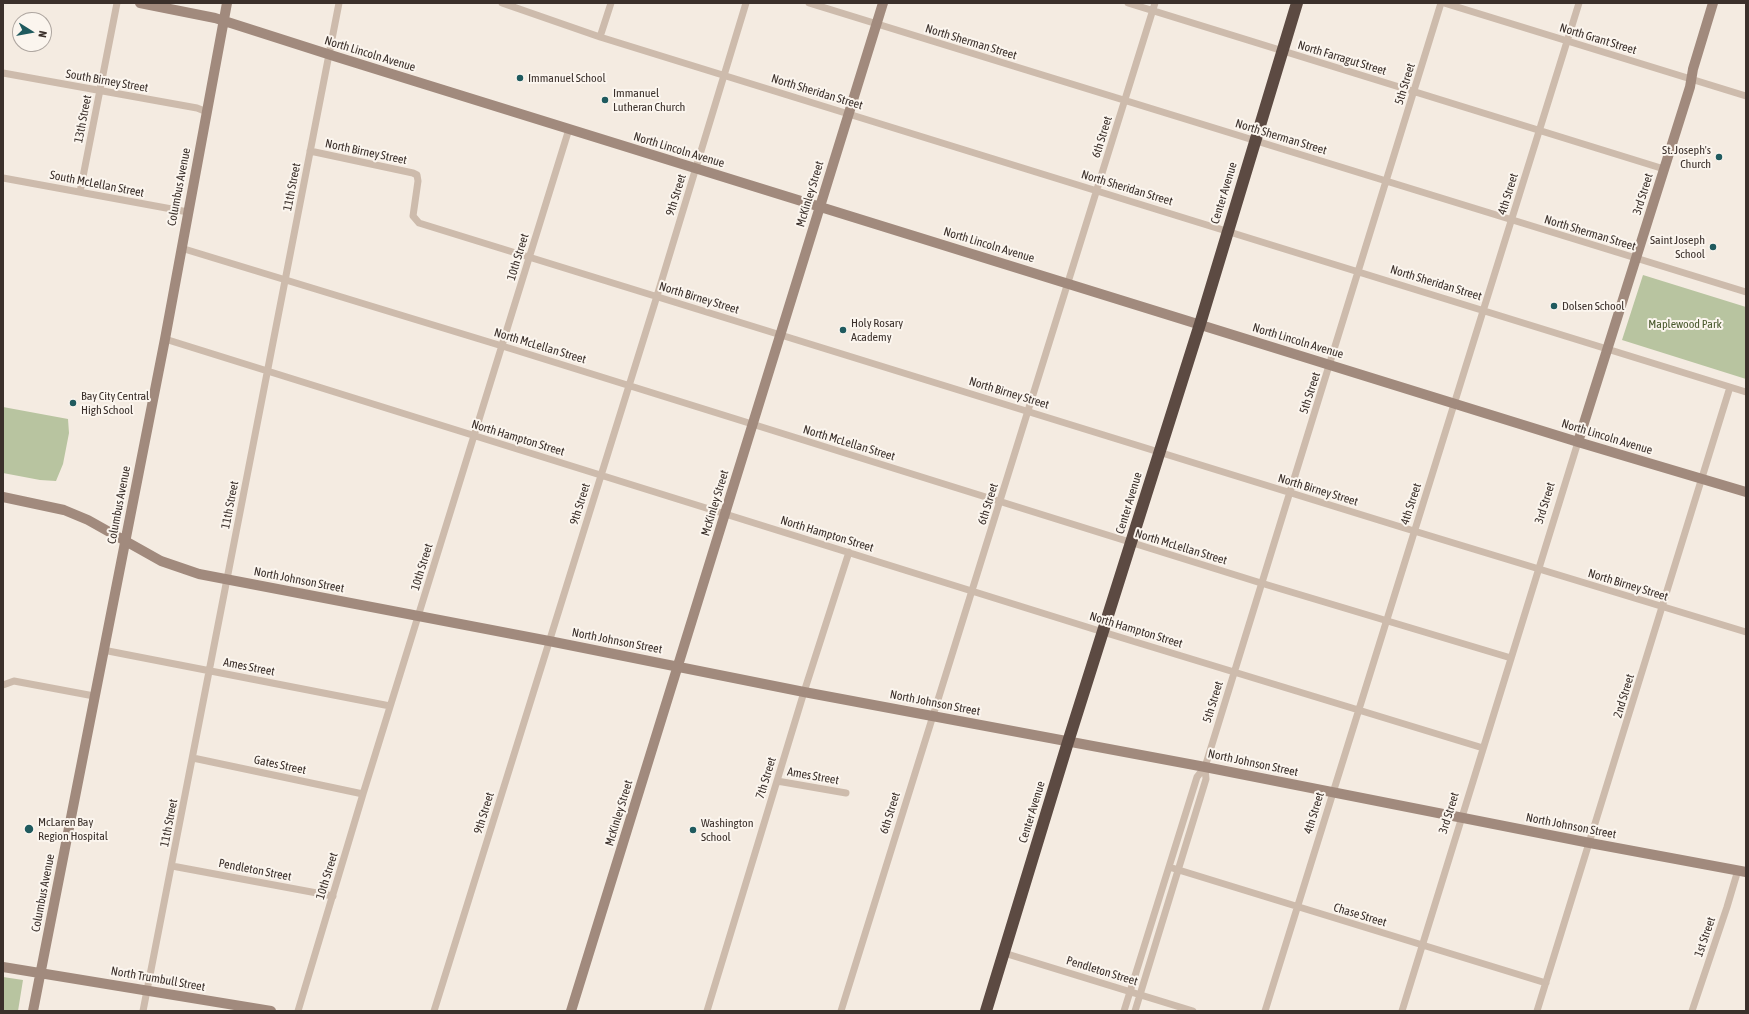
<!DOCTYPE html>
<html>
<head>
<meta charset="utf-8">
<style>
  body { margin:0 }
  #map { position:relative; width:1749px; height:1014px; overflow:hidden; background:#f4ebe1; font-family:"Asap Condensed",sans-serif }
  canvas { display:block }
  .frame { position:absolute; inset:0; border:4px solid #3b302b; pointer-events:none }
  .north { position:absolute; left:12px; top:12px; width:40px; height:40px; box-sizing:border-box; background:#fbf5ee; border:1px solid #aea6a0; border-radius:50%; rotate:101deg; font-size:11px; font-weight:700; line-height:16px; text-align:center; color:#3b302b }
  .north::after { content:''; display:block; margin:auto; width:14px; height:18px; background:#1f5a5e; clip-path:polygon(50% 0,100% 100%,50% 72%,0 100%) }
</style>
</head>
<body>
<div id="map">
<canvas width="1749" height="1014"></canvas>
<div class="frame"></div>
<div class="north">N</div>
</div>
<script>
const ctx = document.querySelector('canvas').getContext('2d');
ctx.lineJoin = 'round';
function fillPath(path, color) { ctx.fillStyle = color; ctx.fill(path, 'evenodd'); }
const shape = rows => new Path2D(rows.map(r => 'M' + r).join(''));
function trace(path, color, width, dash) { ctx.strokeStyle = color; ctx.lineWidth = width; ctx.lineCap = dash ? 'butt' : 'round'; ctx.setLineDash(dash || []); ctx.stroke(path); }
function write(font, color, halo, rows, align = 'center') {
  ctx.font = font + ' "Asap Condensed",sans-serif'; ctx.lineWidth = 4; ctx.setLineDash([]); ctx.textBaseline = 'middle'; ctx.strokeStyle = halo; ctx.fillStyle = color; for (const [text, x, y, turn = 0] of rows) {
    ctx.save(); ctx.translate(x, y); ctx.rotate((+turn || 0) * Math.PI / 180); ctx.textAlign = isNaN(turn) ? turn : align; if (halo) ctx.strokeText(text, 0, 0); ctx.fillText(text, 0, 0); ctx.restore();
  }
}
fillPath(shape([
  [1643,275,1746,307,1746,379,1622,340],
  [3,407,68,419,69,433,63,464,56,481,40,480,3,473],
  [3,977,23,980,18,1011,3,1011]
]), '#b8c4a0');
trace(shape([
  [502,3,600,37,1746,392],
  [809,3,1746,292],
  [1128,3,1664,169],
  [1444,3,1746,96],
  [600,37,611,3],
  [3,73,197,108,207,112],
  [310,151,413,173,417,175,418,181,413,216,419,223,1401,527,1746,632],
  [3,178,188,212],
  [80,192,117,3],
  [181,248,512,349,1261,583,1511,658],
  [165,339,1103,632,1483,748],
  [103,650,390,706],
  [3,685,14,681,94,696],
  [193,758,363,794],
  [777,781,846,793],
  [172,866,333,896],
  [1169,867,1546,983],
  [1004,953,1193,1011],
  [143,1011,339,3],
  [298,1011,363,794,569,129],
  [434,1011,657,296,746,3],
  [707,1011,804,692,849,552],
  [841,1011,1155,3],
  [1124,1011,1197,777,1205,767,1441,3],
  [1135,1011,1206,779,1205,767],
  [1265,1011,1579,3],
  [1402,1011,1578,442],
  [1537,1011,1730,387],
  [1692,1011,1727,907,1738,870]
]), '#cdbbac', 7);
trace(shape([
  [140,3,215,18,337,57,1578,442,1746,492],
  [1578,442,1690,87,1693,69,1713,3],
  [3,497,64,510,88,520,161,561,199,574,549,641,804,692,1205,767,1590,843,1746,872],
  [3,967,271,1011],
  [33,1011,165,339,227,3],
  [571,1011,883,3]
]), '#a18a7d', 10);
trace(shape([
  [986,1011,1068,742,1200,324,1297,3]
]), '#5c4a42', 12);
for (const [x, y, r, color] of [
  [520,78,4,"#1f5a5e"],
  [605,100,4,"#1f5a5e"],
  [1719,157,4,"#1f5a5e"],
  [1713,247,4,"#1f5a5e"],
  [1554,306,4,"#1f5a5e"],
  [843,330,4,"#1f5a5e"],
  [73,403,4,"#1f5a5e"],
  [29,829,5,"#1f5a5e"],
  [693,830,4,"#1f5a5e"]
]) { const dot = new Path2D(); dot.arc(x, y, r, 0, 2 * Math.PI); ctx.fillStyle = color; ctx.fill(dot); trace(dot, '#fbf5ee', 1.5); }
write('12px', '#3b302b', '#fbf5ee', [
  ["North Grant Street",1598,39,17],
  ["North Sherman Street",971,42,17],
  ["North Lincoln Avenue",370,54,17],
  ["North Farragut Street",1342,58,17],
  ["South Birney Street",107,81,10],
  ["5th Street",1405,84,-73],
  ["North Sheridan Street",817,92,17],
  ["13th Street",83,119,-79],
  ["6th Street",1102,137,-73],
  ["North Sherman Street",1281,137,17],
  ["North Lincoln Avenue",679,150,17],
  ["North Birney Street",366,152,12],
  ["South McLellan Street",97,184,11],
  ["Columbus Avenue",179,187,-79],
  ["11th Street",292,187,-79],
  ["North Sheridan Street",1127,188,17],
  ["Center Avenue",1224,193,-73],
  ["McKinley Street",810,194,-73],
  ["4th Street",1508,194,-73],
  ["3rd Street",1643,194,-73],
  ["9th Street",676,195,-73],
  ["North Sherman Street",1590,233,17],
  ["North Lincoln Avenue",989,245,17],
  ["10th Street",518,257,-73],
  ["North Sheridan Street",1436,283,17],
  ["North Birney Street",699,298,17],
  ["North Lincoln Avenue",1298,341,17],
  ["North McLellan Street",540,346,17],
  ["North Birney Street",1009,393,17],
  ["5th Street",1310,393,-72],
  ["North Lincoln Avenue",1607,437,17],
  ["North Hampton Street",518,438,17],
  ["North McLellan Street",849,443,17],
  ["North Birney Street",1318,490,17],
  ["McKinley Street",715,503,-73],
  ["Center Avenue",1129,503,-73],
  ["3rd Street",1545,503,-73],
  ["9th Street",580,504,-73],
  ["6th Street",988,504,-73],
  ["4th Street",1411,504,-72],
  ["Columbus Avenue",119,505,-79],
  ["11th Street",230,505,-79],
  ["North Hampton Street",827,534,17],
  ["North McLellan Street",1181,547,17],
  ["10th Street",422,567,-73],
  ["North Johnson Street",299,580,11],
  ["North Birney Street",1628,585,17],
  ["North Hampton Street",1136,630,17],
  ["North Johnson Street",617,641,11],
  ["Ames Street",249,667,11],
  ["2nd Street",1624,696,-73],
  ["5th Street",1213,702,-73],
  ["North Johnson Street",935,703,11],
  ["North Johnson Street",1253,763,12],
  ["Gates Street",280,765,12],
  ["Ames Street",813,776,10],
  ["7th Street",766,778,-73],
  ["Center Avenue",1032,812,-73],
  ["9th Street",484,813,-73],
  ["McKinley Street",619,813,-73],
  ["6th Street",890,813,-73],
  ["4th Street",1314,813,-73],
  ["3rd Street",1449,813,-73],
  ["11th Street",169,823,-79],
  ["North Johnson Street",1571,826,11],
  ["Pendleton Street",255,870,11],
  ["10th Street",327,876,-73],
  ["Columbus Avenue",43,893,-79],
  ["Chase Street",1360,915,17],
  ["1st Street",1705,937,-71],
  ["Pendleton Street",1102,971,17],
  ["North Trumbull Street",158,979,10]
]);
write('12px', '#3b302b', '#fbf5ee', [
  ["Immanuel School",528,78],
  ["Immanuel",613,93],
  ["Lutheran Church",613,107],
  ["St. Joseph's",1711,150,"right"],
  ["Church",1711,164,"right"],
  ["Saint Joseph",1705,240,"right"],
  ["School",1705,254,"right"],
  ["Dolsen School",1562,306],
  ["Holy Rosary",851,323],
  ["Academy",851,337],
  ["Bay City Central",81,396],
  ["High School",81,410],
  ["McLaren Bay",38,822],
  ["Region Hospital",38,836],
  ["Washington",701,823],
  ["School",701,837]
], 'left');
write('12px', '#4a5a2e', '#fbf5ee', [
  ["Maplewood Park",1685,324]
]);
</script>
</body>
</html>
